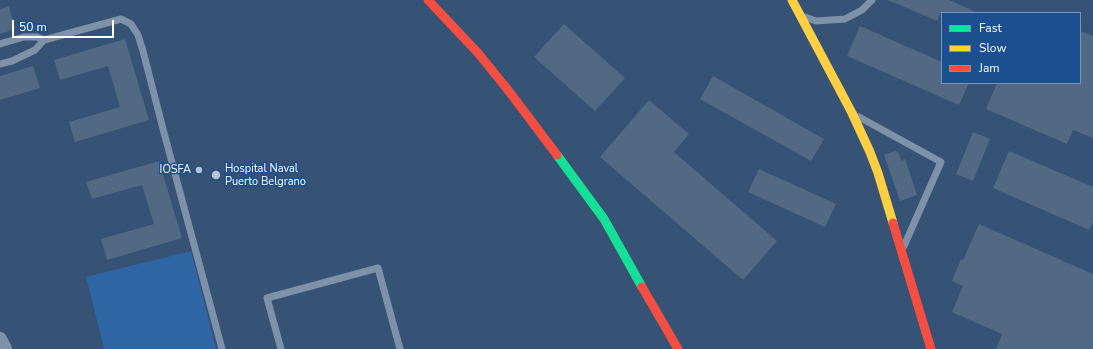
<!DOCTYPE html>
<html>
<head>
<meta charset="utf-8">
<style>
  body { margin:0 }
  #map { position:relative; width:1093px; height:349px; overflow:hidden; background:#365274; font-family:"Nunito Sans",sans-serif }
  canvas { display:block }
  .legend { position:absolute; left:941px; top:12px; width:140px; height:72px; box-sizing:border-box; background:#1b4f8f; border:1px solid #7695bc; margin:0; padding:5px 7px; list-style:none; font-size:12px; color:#fff }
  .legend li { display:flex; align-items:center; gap:8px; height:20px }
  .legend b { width:20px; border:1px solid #7695bc }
  .scale { position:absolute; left:12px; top:20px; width:102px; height:18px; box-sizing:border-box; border:2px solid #fff; border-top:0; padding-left:5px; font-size:12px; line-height:14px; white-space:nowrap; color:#fff; -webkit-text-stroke:3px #1b4f8f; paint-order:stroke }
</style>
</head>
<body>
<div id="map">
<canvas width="1093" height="349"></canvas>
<ul class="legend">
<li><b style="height:5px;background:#16e098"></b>Fast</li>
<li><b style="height:5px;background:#ffcf43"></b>Slow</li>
<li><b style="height:5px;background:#f24e42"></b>Jam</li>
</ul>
<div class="scale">50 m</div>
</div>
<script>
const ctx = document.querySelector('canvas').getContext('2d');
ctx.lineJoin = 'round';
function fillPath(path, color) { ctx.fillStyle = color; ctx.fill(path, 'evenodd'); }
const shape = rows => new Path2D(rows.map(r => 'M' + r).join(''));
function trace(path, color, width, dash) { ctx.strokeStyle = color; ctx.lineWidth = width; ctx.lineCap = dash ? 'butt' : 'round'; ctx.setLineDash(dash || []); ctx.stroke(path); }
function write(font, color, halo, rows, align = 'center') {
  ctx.font = font + ' "Nunito Sans",sans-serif'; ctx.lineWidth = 3; ctx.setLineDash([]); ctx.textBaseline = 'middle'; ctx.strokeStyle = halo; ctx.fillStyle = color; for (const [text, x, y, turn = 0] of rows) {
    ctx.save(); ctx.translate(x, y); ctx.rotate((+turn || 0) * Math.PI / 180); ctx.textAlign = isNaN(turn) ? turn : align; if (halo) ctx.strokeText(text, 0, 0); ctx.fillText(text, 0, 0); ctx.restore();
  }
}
fillPath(shape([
  [191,251,216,349,104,349,86,277]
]), '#2f66a5');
fillPath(shape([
  [888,0,949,0,978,13,940,13,937,21],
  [9,6,15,29,0,34,0,9],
  [564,24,625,78,595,111,534,57],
  [860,26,942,62,942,83,969,83,959,105,847,56],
  [1080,31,1093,36,1093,138,1073,130,1067,144,986,109,997,83,1080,83],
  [125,39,149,120,75,142,69,122,120,107,108,66,60,80,54,60],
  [33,66,40,88,0,100,0,76],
  [713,76,824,139,811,161,700,99],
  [649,100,689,134,674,152,777,241,743,280,600,157],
  [973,132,990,139,973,181,956,174],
  [895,151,899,153,901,161,905,159,917,195,900,201,884,155],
  [1009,151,1093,187,1093,222,1089,230,993,188],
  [159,161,182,238,107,260,101,239,154,224,142,185,92,199,86,182],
  [759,169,836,204,825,227,748,192],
  [979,224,1093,274,1093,349,996,349,1002,334,952,312,963,286,952,281,961,259,963,260]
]), '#526984');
trace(shape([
  [805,17,816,21,845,19,862,10,872,0],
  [0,44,24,37,37,37,44,40],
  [0,64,12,61,35,50,44,40,121,19,131,24,138,35,143,51,163,129,222,349],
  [859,117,941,162,904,246],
  [281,349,267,298,378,268,400,349]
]), '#7d92a8', 7);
trace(shape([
  [0,339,5,349]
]), '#7d92a8', 14);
trace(shape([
  [557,155,604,219,642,287]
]), '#16e098', 9);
trace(shape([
  [792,0,852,113,870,152,878,173,893,223]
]), '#ffcf43', 9);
trace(shape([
  [428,0,478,53,508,90,557,155],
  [893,223,931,349],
  [642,287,678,349]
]), '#f24e42', 9);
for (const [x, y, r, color] of [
  [199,170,4,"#b9c2ce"],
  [216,175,5,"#b9c2ce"]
]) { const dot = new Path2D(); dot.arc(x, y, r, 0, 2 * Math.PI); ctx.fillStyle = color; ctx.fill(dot); trace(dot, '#1b4f8f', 1.5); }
write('11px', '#fff', '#1b4f8f', [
  ["Hospital Naval",225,169],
  ["Puerto Belgrano",225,182],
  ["IOSFA",191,170,"right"]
], 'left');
</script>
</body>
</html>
